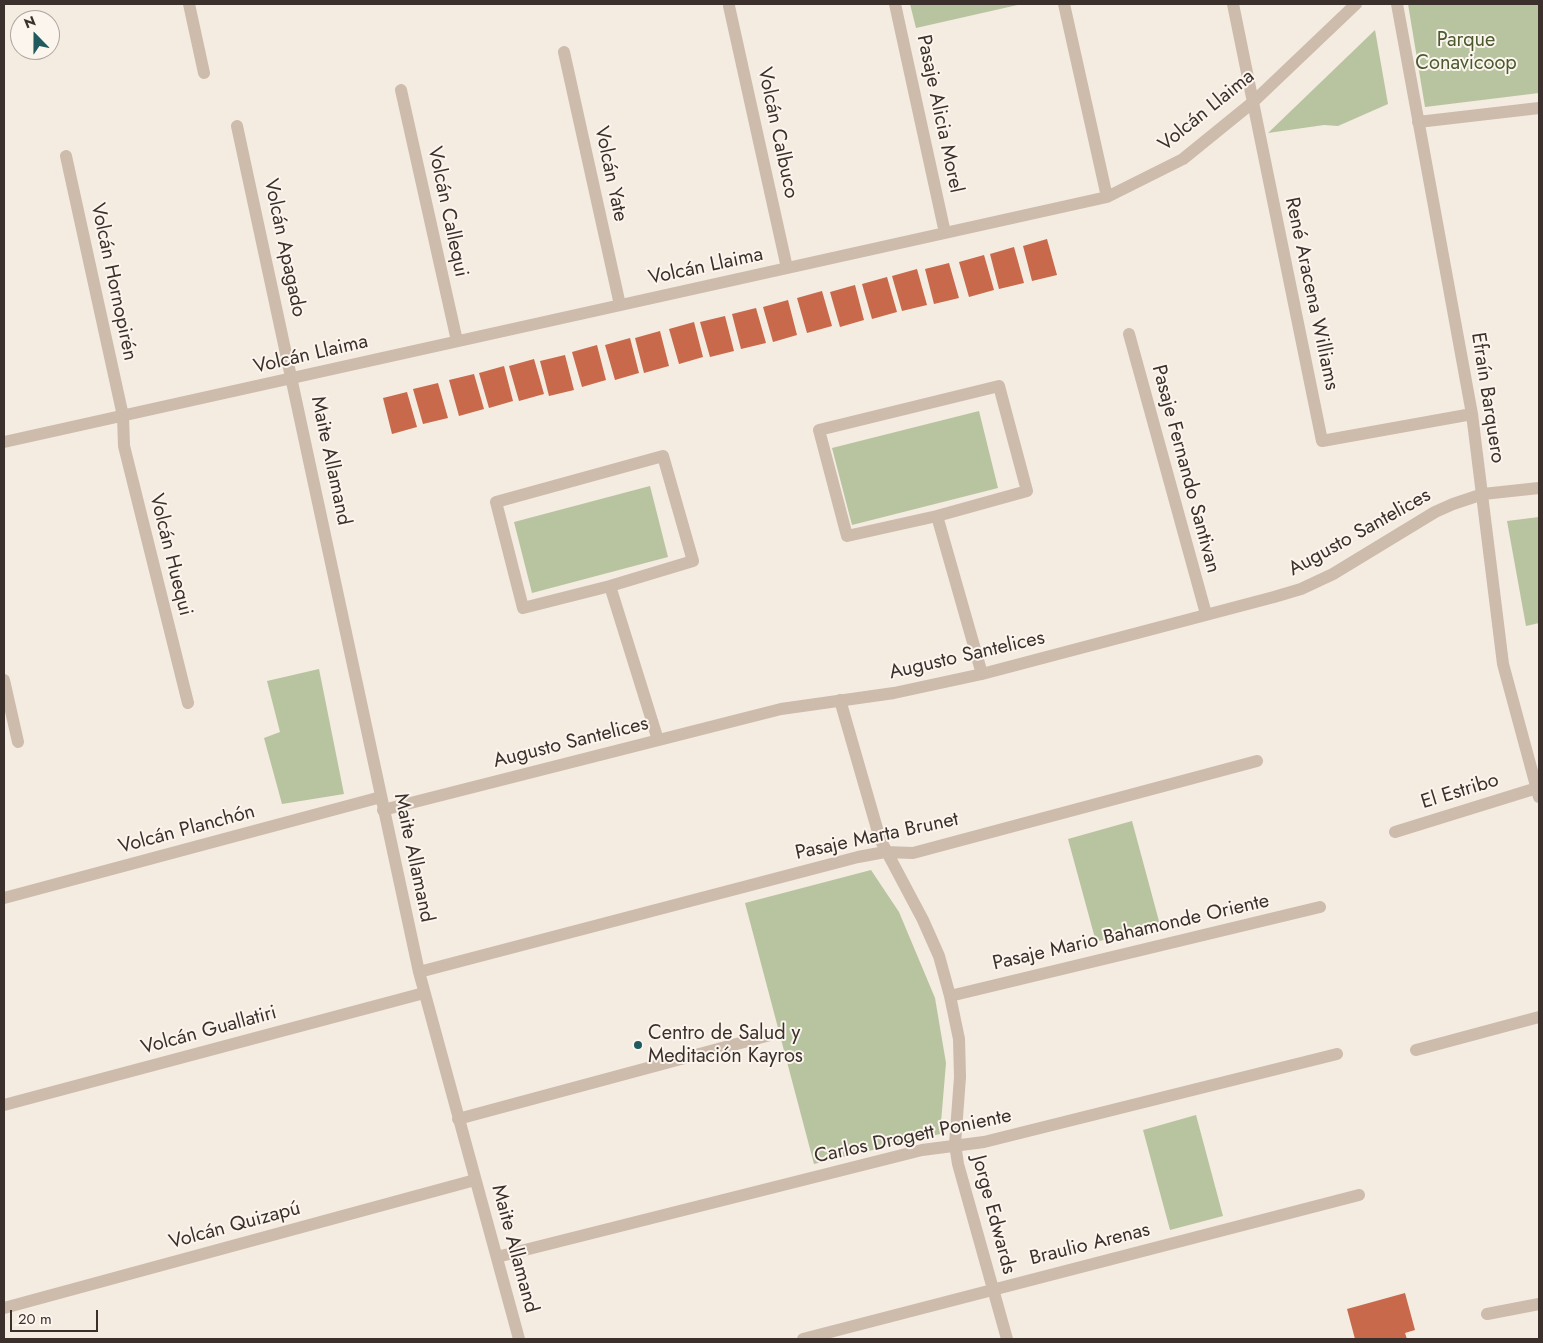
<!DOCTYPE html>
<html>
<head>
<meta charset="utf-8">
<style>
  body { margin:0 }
  #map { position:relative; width:1543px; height:1343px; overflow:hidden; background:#f4ebe1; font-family:Jost,sans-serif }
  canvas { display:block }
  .frame { position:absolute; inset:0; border:5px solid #3b302b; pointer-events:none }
  .north { position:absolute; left:10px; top:10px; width:50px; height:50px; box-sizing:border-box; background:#fbf5ee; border:1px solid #aea6a0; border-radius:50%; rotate:338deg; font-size:14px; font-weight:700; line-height:20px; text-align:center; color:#3b302b }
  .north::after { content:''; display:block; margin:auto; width:18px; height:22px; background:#1f5a5e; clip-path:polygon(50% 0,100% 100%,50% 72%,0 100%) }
  .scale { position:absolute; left:10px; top:1310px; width:88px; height:22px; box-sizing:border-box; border:2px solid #3b302b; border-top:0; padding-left:6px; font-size:15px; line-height:18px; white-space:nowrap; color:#3b302b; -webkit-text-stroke:4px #fbf5ee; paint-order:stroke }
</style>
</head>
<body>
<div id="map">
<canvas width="1543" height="1343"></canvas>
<div class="frame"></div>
<div class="north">N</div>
<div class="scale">20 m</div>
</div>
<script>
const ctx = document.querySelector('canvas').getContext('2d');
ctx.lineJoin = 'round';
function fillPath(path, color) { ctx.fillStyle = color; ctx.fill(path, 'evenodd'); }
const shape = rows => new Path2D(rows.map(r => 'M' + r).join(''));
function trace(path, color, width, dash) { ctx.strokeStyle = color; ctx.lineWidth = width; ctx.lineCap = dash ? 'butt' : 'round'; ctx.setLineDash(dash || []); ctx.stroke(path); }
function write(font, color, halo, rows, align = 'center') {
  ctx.font = font + ' Jost,sans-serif'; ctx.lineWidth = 4; ctx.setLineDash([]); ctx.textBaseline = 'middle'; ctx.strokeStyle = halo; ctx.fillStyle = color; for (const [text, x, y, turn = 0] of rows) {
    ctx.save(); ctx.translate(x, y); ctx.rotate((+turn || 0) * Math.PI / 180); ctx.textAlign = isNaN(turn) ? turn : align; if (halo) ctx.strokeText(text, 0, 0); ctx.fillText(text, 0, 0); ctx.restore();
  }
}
fillPath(shape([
  [910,4,1022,4,916,28],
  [1408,4,1539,4,1539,93,1425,107],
  [1375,30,1388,104,1338,126,1324,125,1268,133],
  [979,411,998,488,852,525,832,448],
  [650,486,668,557,532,593,514,522],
  [1539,517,1539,623,1526,626,1507,521],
  [319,669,344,794,282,804,264,738,280,732,267,681],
  [1132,821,1160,925,1096,942,1068,839],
  [871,870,899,912,935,998,946,1063,940,1134,814,1164,745,903],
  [1196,1115,1223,1216,1170,1230,1143,1130]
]), '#b8c4a0');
fillPath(shape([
  [1047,239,1057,275,1032,281,1023,246],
  [1014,247,1024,283,999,289,990,254],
  [984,255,994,290,969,297,959,262],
  [949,263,959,298,934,304,925,269],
  [917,269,927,305,902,311,892,276],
  [887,277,897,312,872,319,862,284],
  [855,285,864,320,840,327,830,292],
  [822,291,832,326,807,333,797,298],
  [788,300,797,335,773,342,763,307],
  [756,308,766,343,741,349,732,314],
  [725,316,734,351,710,357,700,322],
  [694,322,703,357,679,364,669,329],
  [660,331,669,366,644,373,635,338],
  [630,338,639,373,615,380,605,345],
  [597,345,606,380,582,387,572,352],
  [565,355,574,390,549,396,540,361],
  [534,359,544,394,519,401,509,366],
  [504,366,513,401,489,408,479,373],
  [474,374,484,409,459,416,449,380],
  [438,383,448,418,423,424,413,389],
  [407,392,417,427,392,434,383,398],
  [1405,1293,1415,1330,1405,1333,1407,1339,1355,1339,1347,1309]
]), '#c8694b');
trace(shape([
  [189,4,204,73],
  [895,4,945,233],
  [1064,4,1107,197],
  [1233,4,1322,441,1472,414],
  [1397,4,1472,414,1503,664,1539,797],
  [729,6,787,268],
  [564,52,620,305],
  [401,90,457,341],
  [1418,122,1539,108],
  [237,126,419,972,519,1339],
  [66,156,123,416,124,446,188,703],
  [1129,334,1206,614],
  [4,442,1107,197,1183,159,1252,103,1356,4],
  [937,516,847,536,819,430,999,386,1027,491,937,516,982,674],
  [610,586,523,608,496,502,663,456,693,561,610,586,658,740],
  [4,680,18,742],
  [840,700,880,839,923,920,939,956,950,996,959,1039,960,1077,955,1144,958,1164,1007,1339],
  [383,810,781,709,894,693,982,674,1274,597,1301,589,1333,574,1435,512,1453,504,1483,494,1539,488],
  [1395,832,1537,788],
  [4,898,381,797],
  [419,972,858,857,885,852,913,853,1257,761],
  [950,996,1320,907],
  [1416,1050,1539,1017],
  [4,1105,424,993],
  [458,1119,770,1035],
  [497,1257,922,1150,984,1142,1337,1054],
  [4,1308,475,1180],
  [1487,1314,1539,1304],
  [803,1339,1359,1195]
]), '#cdbbac', 12);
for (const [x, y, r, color] of [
  [638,1045,5,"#1f5a5e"]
]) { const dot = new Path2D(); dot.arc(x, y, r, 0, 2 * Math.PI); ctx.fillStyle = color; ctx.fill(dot); trace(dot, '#fbf5ee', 2); }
write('20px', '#4a5a2e', '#fbf5ee', [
  ["Parque",1466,41],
  ["Conavicoop",1466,64]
]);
write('20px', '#3b302b', '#fbf5ee', [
  ["Volcán Llaima",1207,111,-39],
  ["Pasaje Alicia Morel",939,114,78],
  ["Volcán Calbuco",777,133,78],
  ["Volcán Yate",610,174,78],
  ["Volcán Callequi",447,212,78],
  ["Volcán Apagado",284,248,78],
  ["Volcán Llaima",706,267,-12],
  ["Volcán Hornopirén",113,282,78],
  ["René Aracena Williams",1311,294,78],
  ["Volcán Llaima",311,355,-13],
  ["Efraín Barquero",1487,398,81],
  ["Maite Allamand",330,461,78],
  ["Pasaje Fernando Santivan",1185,469,75],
  ["Augusto Santelices",1360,533,-29],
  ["Volcán Huequi",170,555,76],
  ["Augusto Santelices",967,656,-13],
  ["Augusto Santelices",571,743,-14],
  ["El Estribo",1460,792,-17],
  ["Volcán Planchón",187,830,-15],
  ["Pasaje Marta Brunet",877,837,-12],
  ["Maite Allamand",413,858,78],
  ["Pasaje Mario Bahamonde Oriente",1131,933,-13],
  ["Volcán Guallatiri",209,1031,-15],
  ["Carlos Drogett Poniente",913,1137,-12],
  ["Jorge Edwards",993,1215,75],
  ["Volcán Quizapú",235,1226,-15],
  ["Braulio Arenas",1090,1245,-14],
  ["Maite Allamand",514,1249,75]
]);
write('20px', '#3b302b', '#fbf5ee', [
  ["Centro de Salud y",648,1034],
  ["Meditación Kayros",648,1057]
], 'left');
</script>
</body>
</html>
